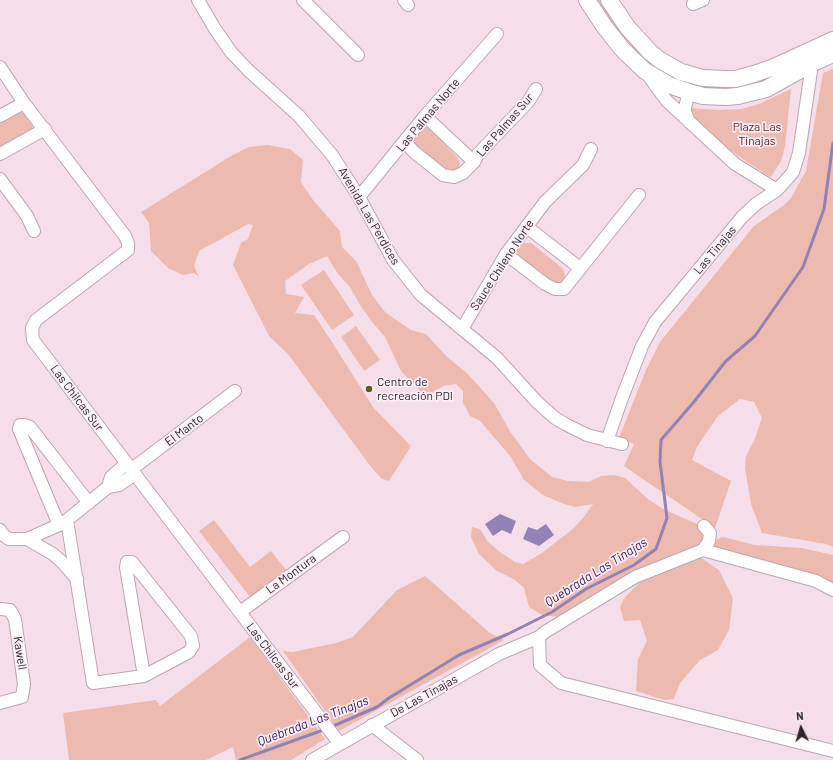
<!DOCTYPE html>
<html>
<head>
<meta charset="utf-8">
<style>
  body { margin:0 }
  #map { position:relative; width:833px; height:760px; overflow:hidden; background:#f5deea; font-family:Barlow,sans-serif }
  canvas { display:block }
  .north { position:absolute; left:781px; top:708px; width:40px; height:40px; -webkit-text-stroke:3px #fdeef6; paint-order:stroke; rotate:355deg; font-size:11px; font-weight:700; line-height:16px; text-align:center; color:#2e262a }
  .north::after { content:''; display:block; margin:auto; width:14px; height:18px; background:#2e262a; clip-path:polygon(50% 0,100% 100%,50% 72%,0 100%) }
</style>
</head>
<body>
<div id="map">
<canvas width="833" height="760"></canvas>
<div class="north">N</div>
</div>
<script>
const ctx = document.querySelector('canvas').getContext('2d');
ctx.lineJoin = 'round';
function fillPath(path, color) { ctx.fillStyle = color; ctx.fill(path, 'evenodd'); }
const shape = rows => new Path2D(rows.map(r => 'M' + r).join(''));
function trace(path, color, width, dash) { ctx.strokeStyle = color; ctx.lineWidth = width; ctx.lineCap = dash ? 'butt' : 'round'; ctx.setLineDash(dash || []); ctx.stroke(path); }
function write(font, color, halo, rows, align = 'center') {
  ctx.font = font + ' Barlow,sans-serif'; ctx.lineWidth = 3.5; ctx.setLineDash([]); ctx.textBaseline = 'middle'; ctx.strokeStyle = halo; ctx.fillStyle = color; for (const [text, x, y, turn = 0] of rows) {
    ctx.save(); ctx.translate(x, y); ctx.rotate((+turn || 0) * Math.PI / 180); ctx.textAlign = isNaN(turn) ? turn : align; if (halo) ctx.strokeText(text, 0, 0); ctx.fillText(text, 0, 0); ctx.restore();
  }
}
fillPath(shape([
  [593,0,603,0,615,17,701,82,799,62,759,84,734,90,720,91,682,85,639,60],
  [833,69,833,547,826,544,762,533,751,504,745,468,746,456,754,441,762,418,754,402,740,399,718,416,697,447,692,460,731,481,715,528,624,466,634,444,619,438,646,370,660,342,754,226,784,205,791,198,798,185,806,171,823,73],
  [791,89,785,147,781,161,771,177,767,175,738,156,716,139,688,113,690,108,721,110,741,109,759,104],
  [19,112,26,114,33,124,32,130,0,149,0,123],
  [425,127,428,127,457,157,460,163,459,167,457,169,453,171,445,170,414,143,412,139,420,129],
  [267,145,290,149,303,160,301,182,313,200,340,231,342,247,356,261,372,295,385,312,411,330,426,334,447,357,467,373,494,403,511,433,530,459,552,477,568,481,589,482,601,476,614,475,625,478,648,499,663,509,697,524,705,535,701,548,559,617,542,615,529,607,524,588,515,580,497,571,479,554,471,537,472,527,480,529,488,542,500,552,515,562,523,564,542,553,574,528,584,517,593,504,575,507,564,504,543,495,524,480,511,457,480,421,470,416,463,403,463,391,456,384,443,386,430,394,422,393,401,371,385,337,372,322,360,305,350,287,338,274,327,256,309,264,285,281,286,294,304,297,295,313,314,315,330,339,373,407,411,446,389,481,382,479,371,467,288,354,269,336,233,265,241,243,248,239,253,225,248,224,199,251,194,266,199,277,194,273,183,275,168,268,151,251,149,223,141,212,231,156,249,147],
  [523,243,531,243,561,267,564,271,565,276,564,281,559,284,550,280,519,258,517,255,517,250,520,244],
  [324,270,354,315,332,330,301,285],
  [356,326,380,360,364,371,341,337],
  [214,520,250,567,271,551,286,570,250,597,199,531],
  [723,537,755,545,802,548,833,555,833,587,765,570,733,565,715,557,715,540],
  [700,557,719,570,733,598,729,630,718,650,700,660,680,683,674,699,664,700,636,691,638,659,647,641,640,620,624,621,620,607,625,597,641,581,668,568],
  [425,576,490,633,504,640,339,731,283,651,293,652,336,643,353,637,397,590],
  [250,637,325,739,291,760,236,760,233,747,206,760,69,760,63,713,156,700,160,706]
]), '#edbab0');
fillPath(shape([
  [500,514,516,521,511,534,502,530,493,536,485,524],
  [546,524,554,535,539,546,523,539,528,527,537,530]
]), '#9282b5');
trace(shape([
  [331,727,377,707,389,698,459,655,508,634,552,612,586,589,634,565,656,549,667,518,660,462,661,440,693,403,726,361,755,336,803,267,824,209,833,143],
  [240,760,326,729]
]), '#9282b5', 3);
const street = shape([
  [198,0,215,29,231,52,248,70,299,116,332,155,359,197,393,260,421,295,497,358,537,402,555,418,565,424,587,435,622,444],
  [303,0,358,55],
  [404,0,408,5],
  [693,4,703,0],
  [0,67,24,103,125,236,128,243,128,250,36,320,32,328,33,340,340,744],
  [648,75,666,100,735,164,777,190],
  [0,116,24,103],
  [425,116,474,162],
  [689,122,685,112,685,108,687,99,692,93],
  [405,142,414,152,443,175,454,177,463,173,474,162,478,154,528,102,536,89],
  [0,154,45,129],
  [0,179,27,216,34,231],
  [359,197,425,116,497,34],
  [527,227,580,268],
  [506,254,545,284,555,289,564,289,639,195],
  [462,329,506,254,545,202,583,165,591,149],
  [607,441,622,398,642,346,655,322,742,217,756,204,777,190,788,178,793,172,799,153,813,57],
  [127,463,111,477,108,487,119,485,135,474],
  [132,469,235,391],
  [67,520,93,683,144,676,189,652,193,646,191,636,132,562,127,562,126,567,144,676],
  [59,525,19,429,20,425,25,425,30,427,89,503],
  [704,526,710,533,709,541,703,550,635,577,545,632,539,637,540,665,561,683,833,751],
  [0,530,2,534,9,539,27,539,59,525,67,520,108,487],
  [27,539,53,554,62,562,77,579],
  [703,550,816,581,833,590],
  [0,609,10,610,15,619,24,684,22,697,0,703],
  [240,612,343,537],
  [372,725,417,760],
  [312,760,499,654,539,637]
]);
const secondary = shape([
  [587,0,604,26,622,49,645,71,669,85,692,93,703,96,726,97,738,96,766,89,813,63,833,54],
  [609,0,628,28,651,53,660,60,681,72,703,78,726,79,736,79,754,74,774,67,833,40]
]);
trace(street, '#bca6b1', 14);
trace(secondary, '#bca6b1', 18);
trace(street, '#fff', 12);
trace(secondary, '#fff', 16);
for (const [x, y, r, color] of [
  [369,389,4,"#615a26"]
]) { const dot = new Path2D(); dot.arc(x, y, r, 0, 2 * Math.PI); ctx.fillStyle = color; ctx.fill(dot); trace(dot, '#fdeef6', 1.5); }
write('12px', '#2e262a', '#fdeef6', [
  ["Las Palmas Norte",428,115,-50],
  ["Las Palmas Sur",505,125,-49],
  ["Avenida Las Perdices",369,216,60],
  ["Las Tinajas",715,250,-50],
  ["Sauce Chileno Norte",502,265,-57],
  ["Las Chilcas Sur",77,398,53],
  ["El Manto",184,430,-37],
  ["La Montura",291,574,-36],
  ["Kawell",20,653,81],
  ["Las Chilcas Sur",273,656,53],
  ["De Las Tinajas",424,696,-29]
]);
write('12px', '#60170d', '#fdeef6', [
  ["Plaza Las",757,127],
  ["Tinajas",757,141]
]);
write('12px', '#2e262a', '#fdeef6', [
  ["Centro de",377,382],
  ["recreación PDI",377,396]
], 'left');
write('italic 13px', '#341a58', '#fdeef6', [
  ["Quebrada Las Tinajas",596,572,-32],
  ["Quebrada Las Tinajas",313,721,-21]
]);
</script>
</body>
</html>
